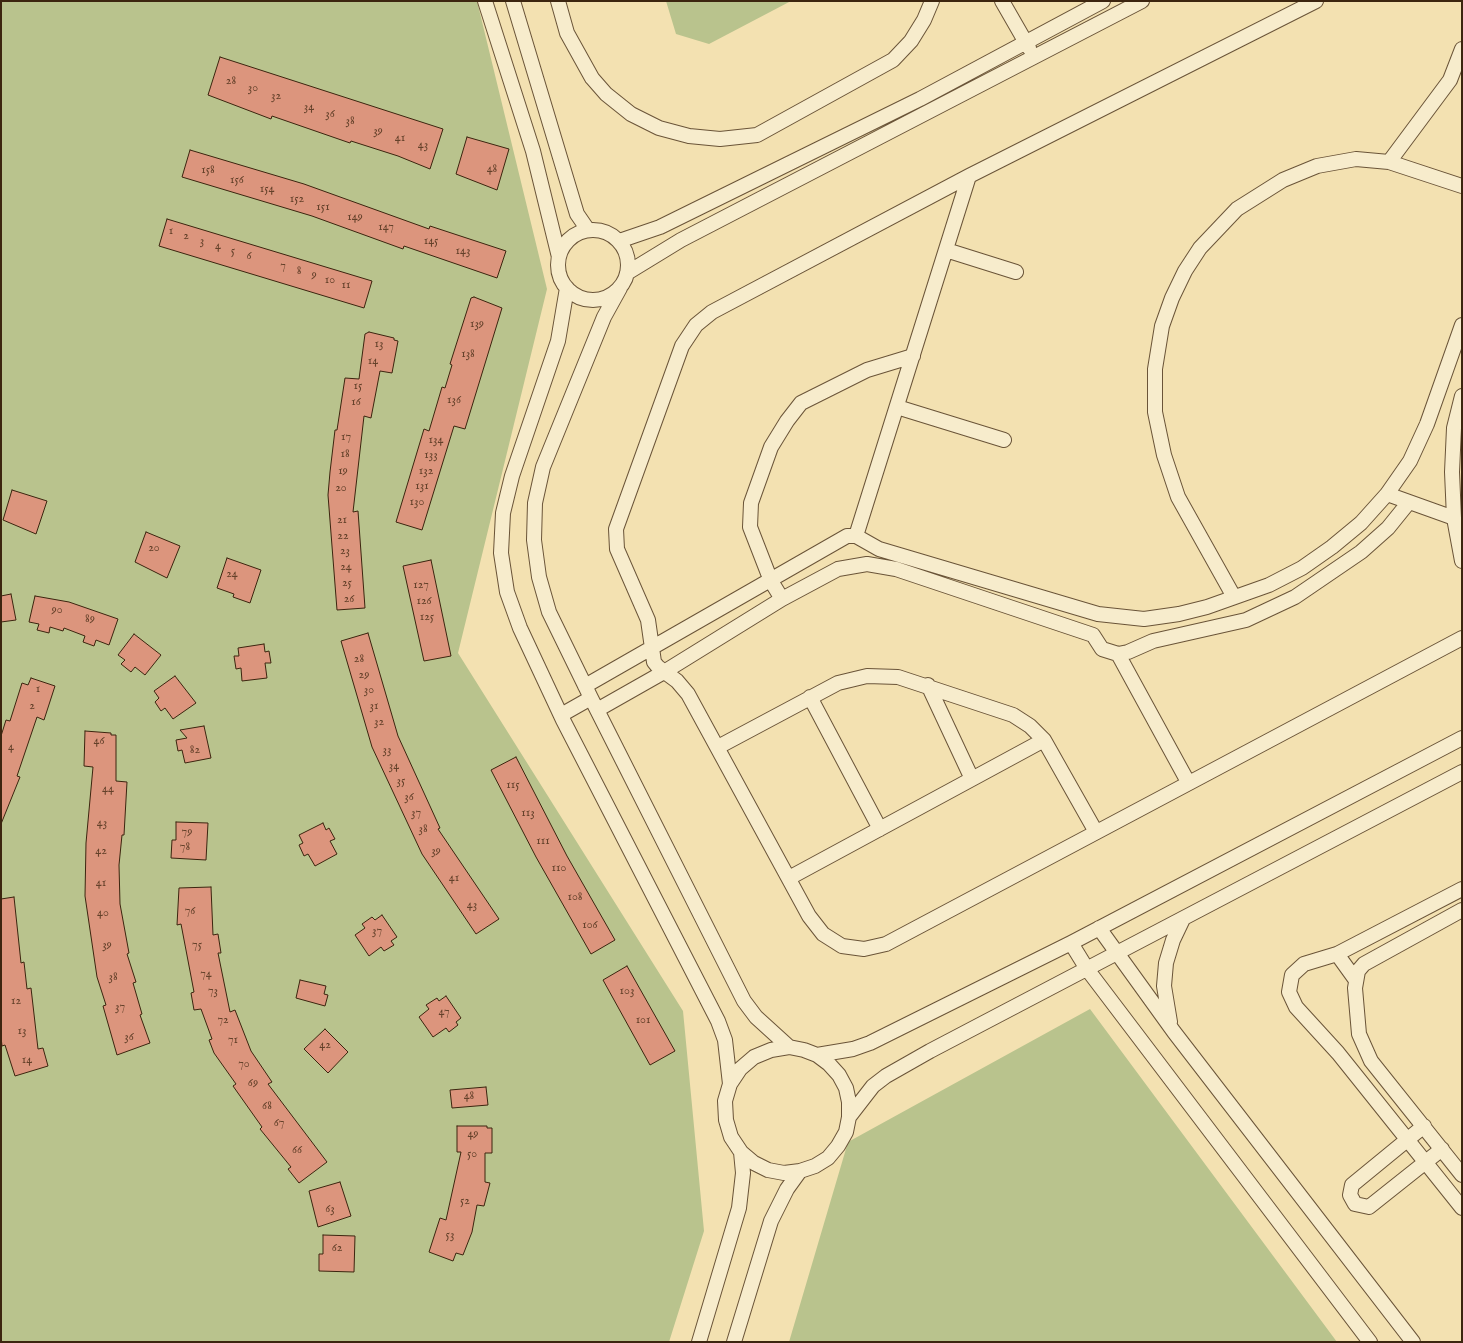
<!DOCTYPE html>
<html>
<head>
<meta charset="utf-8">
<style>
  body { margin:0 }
  #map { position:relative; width:1463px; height:1343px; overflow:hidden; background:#f3e1b1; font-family:"IM FELL English",serif }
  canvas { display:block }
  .frame { position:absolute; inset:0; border:2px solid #3c250f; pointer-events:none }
</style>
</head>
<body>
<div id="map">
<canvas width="1463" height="1343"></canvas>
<div class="frame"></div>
</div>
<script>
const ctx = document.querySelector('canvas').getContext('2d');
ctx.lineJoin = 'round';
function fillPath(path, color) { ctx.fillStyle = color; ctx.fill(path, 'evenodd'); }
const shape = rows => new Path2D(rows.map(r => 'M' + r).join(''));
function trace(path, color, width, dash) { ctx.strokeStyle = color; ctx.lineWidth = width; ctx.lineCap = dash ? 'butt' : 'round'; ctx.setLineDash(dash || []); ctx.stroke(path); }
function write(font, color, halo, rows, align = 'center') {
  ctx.font = font + ' "IM FELL English",serif'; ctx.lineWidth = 4.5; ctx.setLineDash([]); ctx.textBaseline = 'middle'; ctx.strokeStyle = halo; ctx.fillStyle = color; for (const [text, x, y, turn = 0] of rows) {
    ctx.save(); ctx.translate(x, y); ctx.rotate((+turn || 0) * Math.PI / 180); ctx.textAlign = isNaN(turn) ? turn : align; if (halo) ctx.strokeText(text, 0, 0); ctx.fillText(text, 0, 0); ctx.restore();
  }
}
fillPath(shape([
  [1,1,477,1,547,289,458,653,683,1011,704,1231,669,1342,1,1342],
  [666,1,791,1,709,44,676,34],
  [1090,1009,1337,1342,789,1342,848,1142]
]), '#b9c38d');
const building = shape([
  [220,57,443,129,430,169,398,156,351,141,350,143,272,116,271,119,208,95,220,57],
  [467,137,509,149,497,190,456,174,467,137],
  [190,150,304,184,429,229,430,226,506,251,497,278,404,246,403,249,312,216,182,177,190,150],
  [167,219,372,281,364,308,159,246,167,219],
  [474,297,502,308,465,429,454,426,422,530,396,522,424,429,429,431,442,387,445,388,452,365,450,364,471,298,474,297],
  [369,332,394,338,394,340,398,341,392,373,380,371,371,418,364,416,353,512,358,511,365,608,337,610,328,495,330,472,335,430,337,430,345,378,359,379,365,334,369,332],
  [12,490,47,501,36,534,3,520,12,490],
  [146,532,180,546,167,578,135,562,146,532],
  [227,558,261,570,250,603,233,597,234,594,217,588,227,558],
  [431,560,451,656,424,661,403,566,431,560],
  [11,594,16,620,1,622,1,596,11,594],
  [35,596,69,602,118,619,109,645,96,640,94,646,83,642,85,636,64,628,63,631,50,627,49,633,37,630,39,624,29,622,35,596],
  [368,633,398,736,440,828,438,829,499,919,476,934,422,854,372,747,341,641,368,633],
  [134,634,161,655,145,675,135,667,131,672,121,664,125,660,118,655,134,634],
  [264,644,265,652,269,651,271,663,265,663,267,678,242,681,241,668,236,669,234,656,239,656,238,648,264,644],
  [175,676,196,703,173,719,165,708,161,711,155,702,159,698,154,691,175,676],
  [31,678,55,686,44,720,37,717,17,776,20,777,1,824,1,736,6,720,10,721,22,683,28,685,31,678],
  [204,726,211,758,185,763,182,750,178,751,176,740,187,738,180,730,204,726],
  [85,731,111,733,111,735,116,735,116,781,127,782,124,835,122,835,119,865,120,904,129,953,127,954,136,982,133,983,142,1014,140,1015,150,1043,117,1055,103,1006,106,1005,97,977,85,896,86,843,93,767,84,766,85,731],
  [516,757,567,856,615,940,591,954,536,857,491,770,516,757],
  [176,822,208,823,206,860,171,858,172,840,176,840,176,822],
  [323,823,326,830,329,828,335,839,330,841,337,854,315,866,308,854,304,856,299,845,303,843,299,835,323,823],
  [211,887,213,935,218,934,221,953,218,953,230,1012,235,1010,251,1051,272,1082,268,1084,327,1162,299,1183,288,1169,291,1167,260,1129,262,1127,233,1086,236,1084,214,1053,209,1040,212,1039,201,1009,194,1010,191,993,194,992,181,924,177,925,179,888,211,887],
  [14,897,21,963,24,962,27,989,31,988,38,1049,43,1048,48,1066,15,1076,5,1045,2,1046,1,1037,1,899,14,897],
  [382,915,397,937,391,941,394,945,384,951,381,947,369,956,355,935,365,928,362,924,372,917,375,920,382,915],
  [627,966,675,1051,650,1065,603,980,627,966],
  [300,980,326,986,324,994,328,995,325,1006,296,998,300,980],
  [446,996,461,1018,456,1022,458,1025,449,1032,446,1028,433,1037,419,1017,429,1009,426,1005,437,998,439,1001,446,996],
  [325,1029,348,1052,328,1073,304,1049,325,1029],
  [486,1087,488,1105,452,1108,450,1090,486,1087],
  [457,1126,487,1126,487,1128,492,1128,492,1153,485,1153,485,1182,490,1183,484,1206,477,1205,472,1232,463,1255,456,1253,453,1261,429,1252,440,1218,446,1220,461,1152,457,1152,457,1126],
  [340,1182,351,1216,318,1227,309,1191,340,1182],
  [323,1235,355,1236,354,1272,319,1271,319,1254,323,1254,323,1235]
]);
fillPath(building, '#dc957d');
trace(building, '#3c250f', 1);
const street = shape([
  [485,1,533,151,559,257],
  [513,1,577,214,588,230],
  [558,1,567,33,592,78,606,94,631,114,659,128,689,136,720,139,757,135,893,60,911,41,924,20,932,1],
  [1002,1,1029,48],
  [1316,1,969,176,712,312,696,325,682,346,616,529,617,549,648,620,654,662,658,667,677,681,688,694,809,916,823,934,842,946,864,949,886,944,1462,638],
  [1389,162,1450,80,1462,49],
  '558 265a35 35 0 1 1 70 0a35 35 0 1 1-70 0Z',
  [619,241,660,227,920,99,1103,1],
  [946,250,1016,272],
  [627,273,681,240,1142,1],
  [567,288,558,341,512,476,503,513,501,553,507,592,520,628,563,720,718,1021,725,1040,730,1084],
  [620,288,604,317,543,467,535,503,534,540,539,577,549,612,591,698,744,1001,756,1017,789,1047,804,1050,817,1055,829,1064,839,1075,846,1088,849,1102,849,1117,846,1132,838,1146,828,1158,815,1166,800,1171,784,1173,768,1170,754,1163,741,1152,731,1137,726,1120,725,1101,730,1084,740,1069,754,1057,771,1050,789,1047],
  [1462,396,1454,428,1452,472,1454,518,1462,561],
  [897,407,1004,440],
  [1387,494,1454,518],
  [856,536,969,176],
  [1234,597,1178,497,1164,455,1155,412,1155,369,1162,326,1172,298,1185,271,1200,248,1237,209,1283,180,1317,166,1356,159,1389,162,1462,186],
  [782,599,771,581,750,527,751,503,771,447,787,421,801,403,867,370,913,356],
  [1118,654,1188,782],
  [928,685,972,779],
  [585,686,847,536,856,536,879,549,1098,614,1144,619,1179,614,1207,607,1269,585,1302,568,1332,547,1361,523,1387,494,1410,461,1427,424,1462,325],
  [810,697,880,829],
  [597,710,664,672,782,599,838,569,867,564,896,569,1093,635,1102,649,1118,654,1128,652,1153,641,1246,620,1295,597,1361,552,1388,528,1409,502],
  [561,715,591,698],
  [718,747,838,683,867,676,898,677,1013,715,1030,726,1044,740,1096,832],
  [789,878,1044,740],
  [1462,889,1337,954,1304,964,1292,975,1289,992,1296,1007,1338,1053,1462,1208],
  [1462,910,1364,964,1358,971,1355,988,1359,1034,1371,1061,1462,1175],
  [1099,928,1174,1032,1413,1342],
  [1071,943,1087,969,1370,1342],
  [1337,954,1355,979],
  [1170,1022,1164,986,1166,963,1173,940,1183,919],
  [817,1055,853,1049,870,1043,1071,943,1462,738],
  [849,1117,873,1086,886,1076,930,1051,1462,772],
  [1424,1126,1352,1185,1350,1195,1355,1204,1369,1207,1442,1149],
  [699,1342,739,1208,743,1173,741,1152],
  [734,1342,771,1221,787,1189,800,1171]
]);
trace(street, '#6a5438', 16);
trace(street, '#f7eccc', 14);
write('12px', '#64412a', null, [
  ["28",231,82],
  ["30",253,89],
  ["32",276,97],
  ["34",309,108],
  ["36",330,115],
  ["38",350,122],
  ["39",378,132],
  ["41",400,139],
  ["43",423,146],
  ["48",492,170],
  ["158",208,171],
  ["156",237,181],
  ["154",267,190],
  ["152",297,200],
  ["151",323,208],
  ["149",355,218],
  ["147",386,228],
  ["1",171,232],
  ["2",186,237],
  ["3",202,242],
  ["145",431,242],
  ["4",218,247],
  ["5",233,252],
  ["143",463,252],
  ["6",249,257],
  ["7",283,267],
  ["8",299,272],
  ["9",314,276],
  ["10",330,281],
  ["11",346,286],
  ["139",477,325],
  ["13",379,345],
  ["138",468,355],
  ["14",373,362],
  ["15",358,387],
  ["136",454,401],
  ["16",356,403],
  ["17",346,438],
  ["134",436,441],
  ["18",345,455],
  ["133",431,456],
  ["19",343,472],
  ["132",426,472],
  ["131",422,487],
  ["20",341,489],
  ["130",417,503],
  ["21",342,521],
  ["22",343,537],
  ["20",154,549],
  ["23",345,552],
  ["24",346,568],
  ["24",232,575],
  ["25",347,584],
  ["127",421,586],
  ["26",349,600],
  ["126",424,602],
  ["90",57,611],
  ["125",427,618],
  ["89",90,620],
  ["28",359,660],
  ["29",364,676],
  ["1",38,690],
  ["30",369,691],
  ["2",32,707],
  ["31",374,707],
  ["32",379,723],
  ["46",99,742],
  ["4",11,748],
  ["82",195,751],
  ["33",387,751],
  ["34",394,767],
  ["35",401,782],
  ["115",513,786],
  ["44",108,790],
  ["36",409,798],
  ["37",416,814],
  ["113",528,814],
  ["43",102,824],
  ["38",423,830],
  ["79",187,833],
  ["111",543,842],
  ["78",185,848],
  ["42",101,852],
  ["39",436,852],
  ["110",559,869],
  ["41",454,879],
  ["41",101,884],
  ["108",575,898],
  ["43",472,906],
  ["76",190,912],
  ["40",103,914],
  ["106",590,926],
  ["37",377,932],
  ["39",107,946],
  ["75",197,946],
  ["74",206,975],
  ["38",113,978],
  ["73",213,992],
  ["103",627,992],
  ["12",16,1002],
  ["37",120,1008],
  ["47",444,1013],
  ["72",223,1021],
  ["101",643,1021],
  ["13",22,1032],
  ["36",129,1038],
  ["71",233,1041],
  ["42",325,1046],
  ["14",27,1061],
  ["70",244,1065],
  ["69",253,1084],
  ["48",469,1097],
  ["68",267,1107],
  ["67",279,1124],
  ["49",473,1135],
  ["66",297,1151],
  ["50",472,1155],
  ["52",465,1202],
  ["63",330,1210],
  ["53",450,1236],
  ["62",337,1249]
]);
</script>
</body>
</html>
